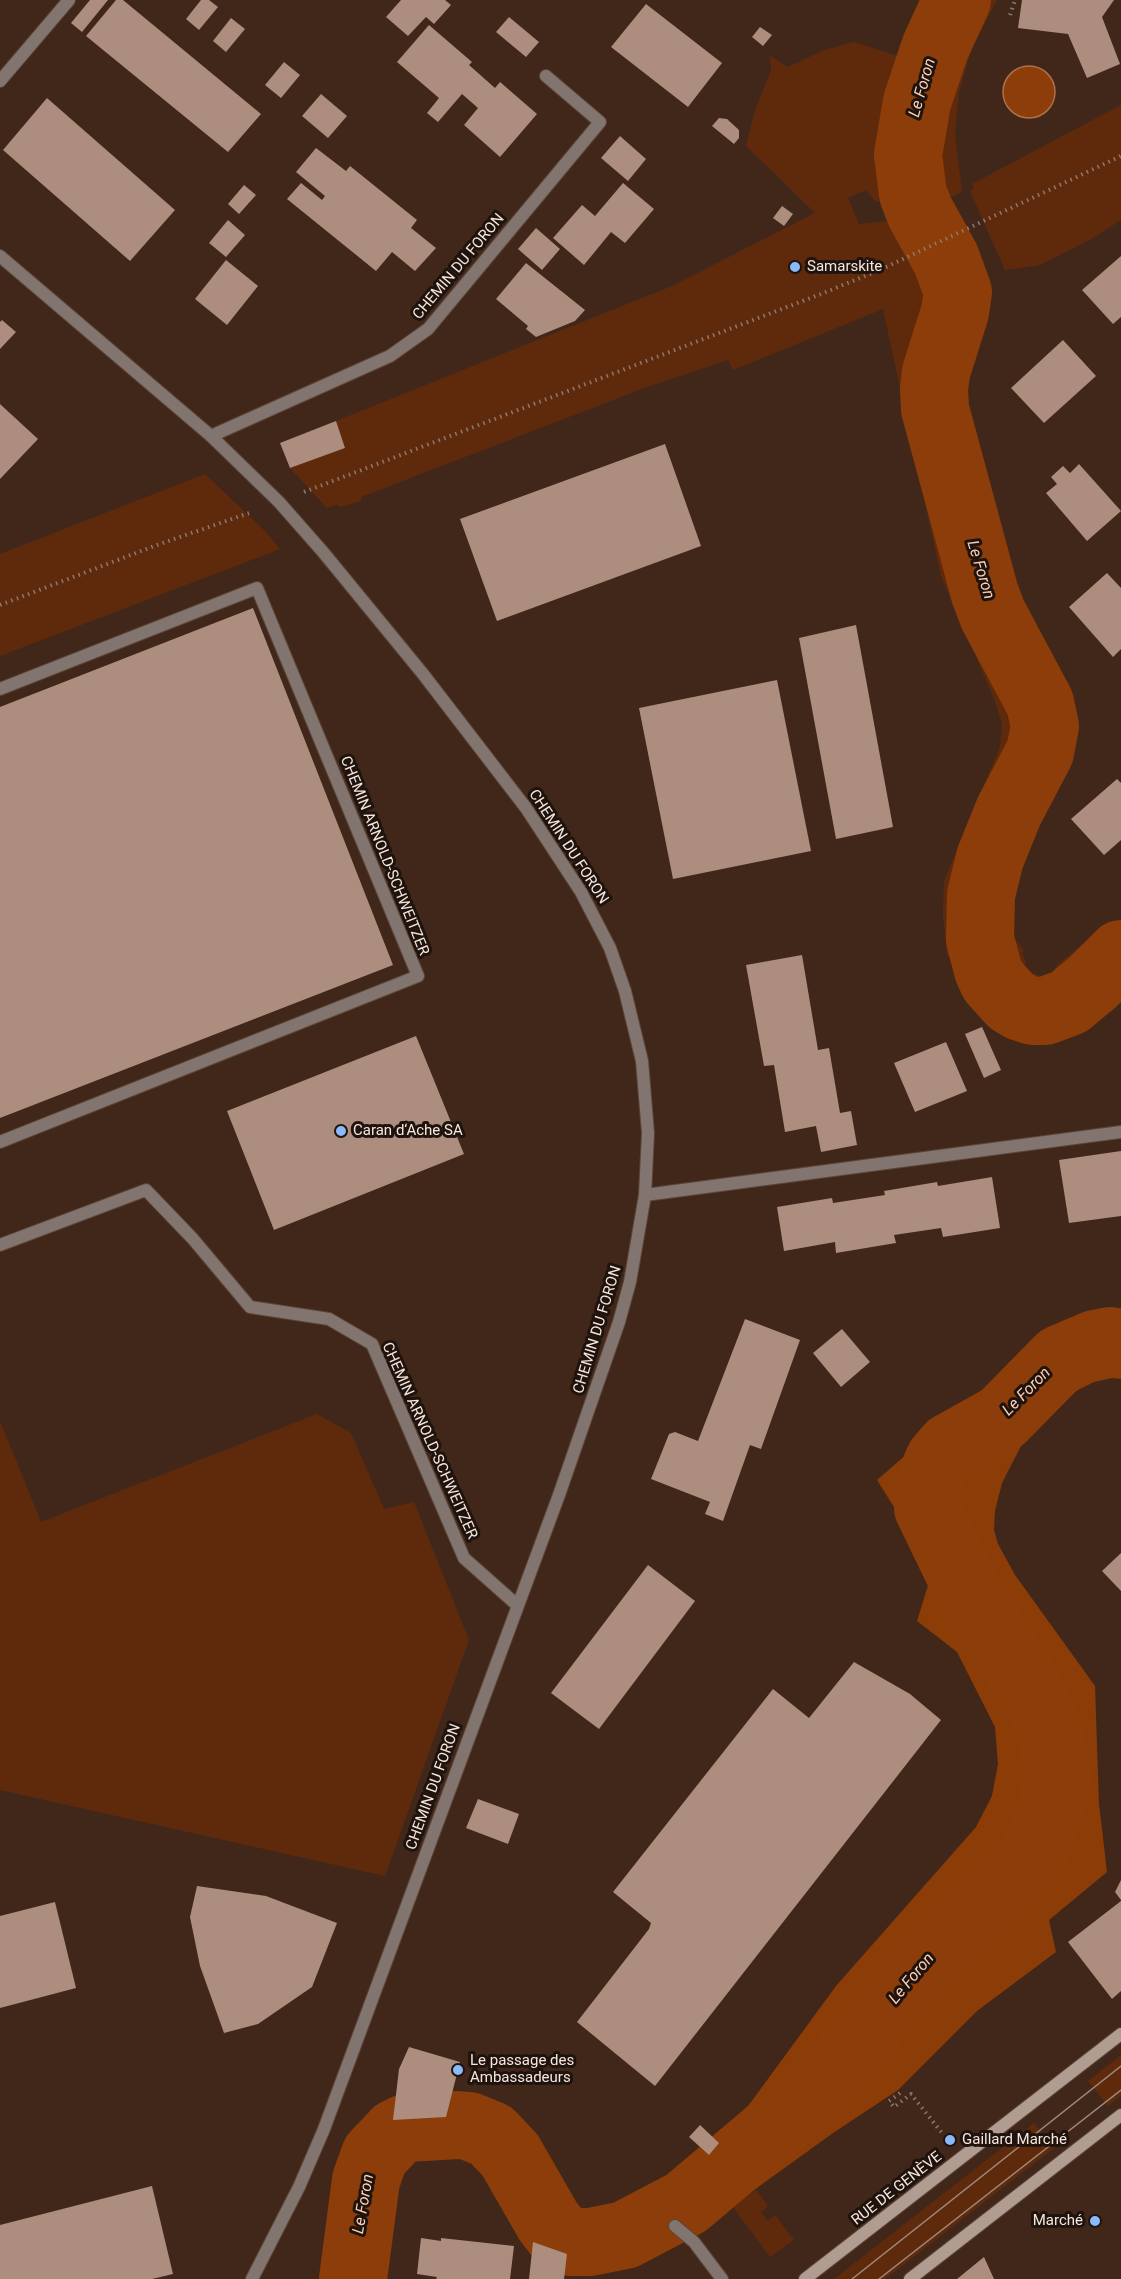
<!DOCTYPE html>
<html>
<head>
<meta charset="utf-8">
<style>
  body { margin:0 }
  canvas { display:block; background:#40271a }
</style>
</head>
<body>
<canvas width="1121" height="2279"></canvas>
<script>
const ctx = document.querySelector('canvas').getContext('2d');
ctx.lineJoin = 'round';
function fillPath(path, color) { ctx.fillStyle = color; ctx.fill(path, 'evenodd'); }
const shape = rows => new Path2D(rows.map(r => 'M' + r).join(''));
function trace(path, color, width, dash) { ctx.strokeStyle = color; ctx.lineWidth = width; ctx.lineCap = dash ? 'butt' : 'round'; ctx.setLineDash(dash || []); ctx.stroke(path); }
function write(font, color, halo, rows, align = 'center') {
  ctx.font = font + ' Roboto,sans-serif'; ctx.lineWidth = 6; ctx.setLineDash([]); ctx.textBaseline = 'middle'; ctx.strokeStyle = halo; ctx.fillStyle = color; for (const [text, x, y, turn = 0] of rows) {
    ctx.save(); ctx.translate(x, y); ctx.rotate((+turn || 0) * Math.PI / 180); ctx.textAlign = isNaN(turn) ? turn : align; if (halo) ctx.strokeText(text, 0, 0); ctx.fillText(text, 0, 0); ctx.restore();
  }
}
fillPath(shape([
  [920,0,949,0,912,80,901,114,898,178,904,197,876,202,866,190,848,198,859,224,890,221,902,233,915,269,927,291,928,289,921,271,935,264,942,288,943,314,923,389,937,459,947,488,961,567,984,621,1017,681,1032,728,1028,747,977,861,971,886,968,908,969,945,976,978,984,992,1005,1011,1017,1018,1040,1023,1054,1022,1073,1015,1090,1004,1121,973,1121,995,1114,1002,1071,1030,1046,1038,1024,1035,1001,1026,981,1011,966,989,947,954,943,914,944,881,1000,747,1002,723,993,696,941,576,883,309,733,370,728,360,647,387,361,497,361,501,339,507,337,504,327,508,290,468,344,448,336,421,672,286,815,213,746,146,755,110,771,71,770,56,788,67,824,50,854,42,901,57,916,8],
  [974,0,997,0,972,47,959,92,955,135,962,192,929,207,920,153,956,34],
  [1121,105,1121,220,1093,238,1040,265,1005,270,970,191,974,189,972,184],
  [205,474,265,531,280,549,0,656,0,554],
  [1008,850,1020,862,1006,908,1012,935,1024,951,1021,953,1026,961,1023,969,1049,980,1056,966,1090,938,1105,937,1116,923,1121,928,1121,936,1114,944,1095,966,1080,975,1072,985,1058,997,1034,1000,1009,988,1002,981,994,964,992,950,992,902],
  [317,1414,351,1433,384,1509,414,1502,469,1640,385,1876,0,1790,0,1421,41,1522],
  [1121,2055,1121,2095,1108,2106,1088,2081],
  [1034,2123,1054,2148,885,2279,834,2279],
  [756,2190,768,2206,761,2212,768,2221,775,2215,794,2240,770,2257,732,2206]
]), '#5f2a0c');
fillPath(shape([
  [1105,1317,1121,1319,1121,1379,1112,1378,1094,1382,1076,1391,1022,1444,1002,1483,995,1511,994,1530,998,1544,1015,1575,1095,1686,1099,1804,1107,1872,1049,1920,1056,1952,977,2011,898,2090,833,2133,732,2206,727,2199,698,2218,675,2194,721,2143,836,1986,976,1827,992,1796,998,1764,995,1727,957,1652,917,1621,933,1569,877,1480,931,1433,1070,1335]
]), '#8c3c07');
const water = shape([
  '1003 92a26 26 0 1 1 52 0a26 26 0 1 1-52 0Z'
]);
fillPath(water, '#8d3d09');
trace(water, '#ad7049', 1.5);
trace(shape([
  [957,0,935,48,917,102,908,155,913,194,920,212,946,259,958,292,955,312,936,372,934,390,935,409,985,594,993,615,1040,703,1045,726,1040,752,1009,811,990,858,981,895,980,939,988,970,993,981,1011,1001,1021,1007,1033,1011,1045,1011,1069,1002,1093,982,1121,954],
  [353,2279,366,2180,375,2155,396,2133,406,2128,458,2125,469,2126,491,2135,510,2155,548,2221,558,2234,571,2242,590,2242,625,2235,686,2203,815,2094,940,1946,991,1902,1020,1870,1036,1849,1049,1815,1058,1776,1047,1720,1019,1670,970,1595,928,1508,928,1486,939,1460,950,1447,1002,1418,1060,1359,1095,1344,1110,1341,1121,1343]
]), '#8d3d09', 68);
fillPath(shape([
  [90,0,108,0,82,32,71,23],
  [116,0,123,0,261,114,228,152,86,36],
  [201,0,209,0,218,7,199,30,186,19],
  [401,0,445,0,451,5,434,24,426,17,408,36,386,17],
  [1022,0,1114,0,1102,17,1120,64,1087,78,1068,34,1018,28],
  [646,4,722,63,688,107,611,47],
  [509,17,539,42,526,57,496,32],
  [231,18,245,29,226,52,213,41],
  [429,25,472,62,469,65,495,88,500,82,537,114,500,157,464,125,478,108,462,94,438,122,427,113,439,98,397,62],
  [760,27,772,35,763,46,752,37],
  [284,62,300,75,281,98,265,85],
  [321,94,347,116,328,138,302,116],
  [47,98,175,210,130,261,3,150],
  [719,118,727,119,739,130,739,138,734,144,712,126],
  [620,136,646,159,628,181,601,158],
  [316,148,346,171,350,166,417,220,411,228,436,248,415,271,392,252,376,271,287,199,301,183,322,200,325,196,296,172],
  [623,183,654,209,625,243,611,232,584,265,553,238,582,205,595,216],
  [244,185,256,195,239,214,228,204],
  [782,206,793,214,784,226,773,218],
  [228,220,245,235,226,257,209,243],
  [536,228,560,249,542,270,518,249],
  [1121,256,1121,317,1113,324,1082,290],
  [226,260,258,286,227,325,195,299],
  [526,263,585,310,575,321,536,337,526,329,528,326,496,299],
  [2,320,16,332,0,349,0,322],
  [1063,340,1096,376,1044,423,1011,388],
  [0,404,38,439,0,479],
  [336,421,345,448,290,468,280,443],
  [665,444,701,546,497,621,460,519],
  [1079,464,1121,511,1087,541,1046,493,1057,484,1051,477,1063,466,1070,473],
  [1107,573,1121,588,1121,649,1113,657,1069,607],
  [253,608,393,965,0,1118,0,707],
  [856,625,893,827,836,839,799,638],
  [777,680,811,851,673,879,639,708],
  [1117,779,1121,783,1121,840,1104,855,1071,819],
  [802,955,818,1050,829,1048,840,1113,851,1111,857,1145,821,1152,816,1126,785,1132,774,1065,764,1066,746,965],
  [982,1027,1001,1070,984,1078,965,1034],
  [416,1036,464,1154,274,1230,227,1111],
  [946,1042,967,1091,915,1112,894,1063],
  [1121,1151,1121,1216,1069,1223,1059,1160],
  [992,1177,1000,1228,943,1237,941,1228,894,1235,896,1243,836,1253,835,1242,784,1251,777,1207,832,1198,833,1203,885,1195,884,1191,937,1182,938,1186],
  [745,1319,800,1340,761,1449,750,1445,723,1521,705,1514,710,1502,651,1479,669,1434,675,1432,698,1441],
  [842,1329,870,1362,841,1387,813,1353],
  [1121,1553,1121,1591,1102,1571],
  [648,1565,695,1601,599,1729,551,1693],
  [854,1662,910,1694,941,1720,655,2086,577,2022,649,1929,651,1923,613,1892,773,1689,809,1718],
  [478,1799,519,1814,508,1844,466,1828],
  [1121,1880,1121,1900,1115,1892],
  [197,1886,266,1896,337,1923,312,1987,258,2024,224,2033,200,1966,190,1917],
  [1121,1901,1121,1991,1112,1999,1068,1942],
  [55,1902,76,1988,0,2008,0,1916],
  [409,2047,460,2062,446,2117,393,2120,399,2069],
  [700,2125,719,2143,709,2155,689,2137],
  [152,2186,173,2274,152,2279,0,2279,0,2225],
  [421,2238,441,2241,441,2238,514,2246,510,2279,436,2279,437,2277,417,2274],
  [533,2242,567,2254,564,2279,529,2279],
  [984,2257,994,2279,957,2279]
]), '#ac8d7e');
const lane = shape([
  [211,436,390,356,428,329,600,122,546,76],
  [0,689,257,588,418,976,0,1142],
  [645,1195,1121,1132],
  [0,1245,146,1190,193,1239,250,1307,329,1319,372,1344,464,1558,517,1605],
  [675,2226,694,2242,722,2279]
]);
const street = shape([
  [0,81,69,0],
  [0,256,211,436,279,502,323,552,423,674,526,808,581,892,610,948,625,991,642,1061,648,1133,645,1195,630,1282,619,1322,559,1495,324,2129,299,2187,252,2279]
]);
const secondary = shape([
  [805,2279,1121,2034],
  [910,2279,1121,2115]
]);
trace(lane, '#5d4639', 14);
trace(street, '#5d4639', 14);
trace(secondary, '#5d4639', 14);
trace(shape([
  [1010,15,1015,0],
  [304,492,821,294,882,269,1121,156],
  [0,605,157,545,252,512],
  [900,2093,889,2101,894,2107,911,2094,942,2133]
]), '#8e786e', 4, [1.5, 4.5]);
trace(lane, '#82746e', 12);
trace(street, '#82746e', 12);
trace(secondary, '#b19c92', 12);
trace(shape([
  [852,2279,1121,2066],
  [879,2279,1121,2090]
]), '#9c887d', 1.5);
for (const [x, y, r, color] of [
  [795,267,6,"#8abafc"],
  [341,1131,6,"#8abafc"],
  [458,2070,6,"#8abafc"],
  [950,2140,6,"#8abafc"],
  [1095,2221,6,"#8abafc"]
]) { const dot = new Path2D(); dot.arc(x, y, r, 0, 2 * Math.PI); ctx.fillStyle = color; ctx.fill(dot); trace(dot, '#1e130d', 2); }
write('15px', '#f7e6de', '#1e130d', [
  ["CHEMIN DU FORON",459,267,-50],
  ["CHEMIN DU FORON",568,847,57],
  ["CHEMIN ARNOLD-SCHWEITZER",384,856,68],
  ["CHEMIN DU FORON",598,1330,-73],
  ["CHEMIN ARNOLD-SCHWEITZER",429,1441,66],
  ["CHEMIN DU FORON",434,1787,-70],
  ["RUE DE GENÈVE",897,2189,-38]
]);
write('15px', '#f7e6de', '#1e130d', [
  ["Samarskite",807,267],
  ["Caran d‘Ache SA",353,1131],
  ["Le passage des",470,2061],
  ["Ambassadeurs",470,2078],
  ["Gaillard Marché",962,2140],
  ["Marché",1083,2221,"right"]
], 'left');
write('italic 16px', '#fdcfb8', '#1e130d', [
  ["Le Foron",923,88,-74],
  ["Le Foron",980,570,73],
  ["Le Foron",1027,1392,-45],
  ["Le Foron",912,1979,-50],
  ["Le Foron",364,2204,-80]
]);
</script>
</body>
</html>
